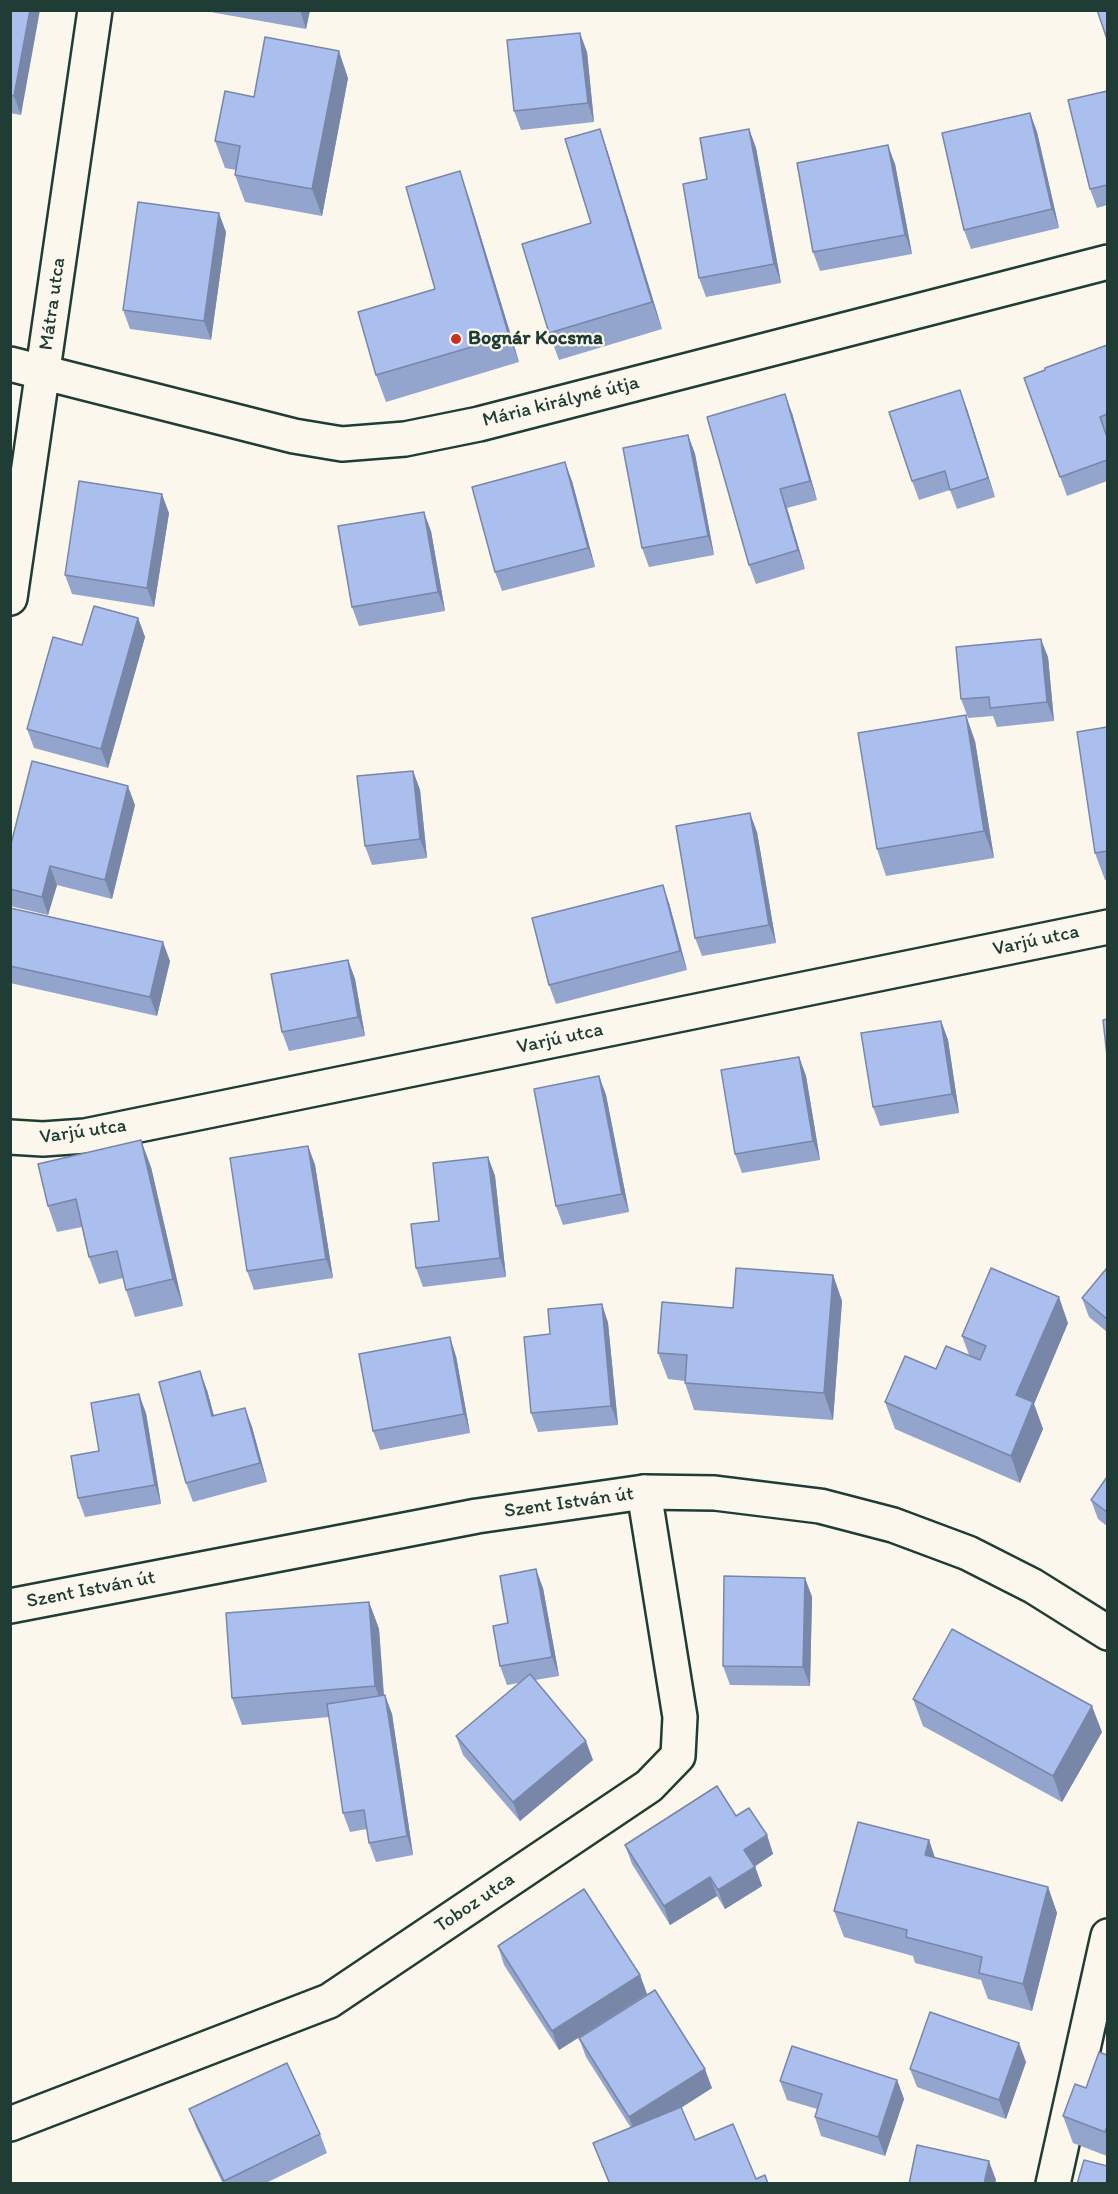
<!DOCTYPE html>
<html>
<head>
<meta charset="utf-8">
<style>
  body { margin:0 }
  #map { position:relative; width:1118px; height:2194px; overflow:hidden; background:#fbf7ec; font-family:Itim,sans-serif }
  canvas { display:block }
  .frame { position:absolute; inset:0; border:12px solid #1f3d34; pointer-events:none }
</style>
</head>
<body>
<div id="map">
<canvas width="1118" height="2194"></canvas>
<div class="frame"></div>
</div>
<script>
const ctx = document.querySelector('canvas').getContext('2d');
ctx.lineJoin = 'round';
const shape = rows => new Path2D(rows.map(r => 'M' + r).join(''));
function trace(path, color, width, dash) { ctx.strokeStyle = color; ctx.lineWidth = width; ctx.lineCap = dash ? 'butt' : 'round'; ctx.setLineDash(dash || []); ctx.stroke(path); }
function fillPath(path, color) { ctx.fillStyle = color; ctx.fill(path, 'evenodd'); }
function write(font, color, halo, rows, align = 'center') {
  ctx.font = font + ' Itim,sans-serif'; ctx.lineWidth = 4.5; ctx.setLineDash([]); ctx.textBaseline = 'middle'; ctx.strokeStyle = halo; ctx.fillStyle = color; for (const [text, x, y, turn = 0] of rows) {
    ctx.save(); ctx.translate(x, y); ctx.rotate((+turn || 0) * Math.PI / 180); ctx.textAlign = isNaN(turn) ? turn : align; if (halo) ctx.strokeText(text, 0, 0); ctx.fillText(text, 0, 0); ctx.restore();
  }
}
const street = shape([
  [10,364,294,436,342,444,405,439,479,424,1108,262],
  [10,598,95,10],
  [10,1137,43,1139,85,1136,1108,927],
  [10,2124,329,2001,649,1786,678,1756,680,1717,644,1492],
  [1053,2184,1108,1936]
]);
const secondary = shape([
  [10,1606,477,1516,644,1492,715,1493,820,1506,893,1525,968,1553,1033,1586,1108,1633]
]);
trace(street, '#1f3d34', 38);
trace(secondary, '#1f3d34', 38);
trace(street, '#fbf7ec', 33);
trace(secondary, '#fbf7ec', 33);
fillPath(shape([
  [10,10,21,115,10,113],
  [199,10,310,10,306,29],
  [587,52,594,122,521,130,514,111],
  [348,78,322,216,245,202,235,175,236,170,225,168,215,141,254,97],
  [1107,91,1107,205,1097,208,1090,189],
  [1030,113,1037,132,1059,228,971,249,964,230],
  [600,129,609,156,662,329,559,360,549,333,591,223],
  [749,129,756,148,781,283,706,297,699,278,707,179],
  [895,164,912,254,820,271,813,252],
  [469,198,519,362,386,402,376,375,435,289],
  [226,232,211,340,130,329,123,310],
  [1107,345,1107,481,1067,496,1024,378],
  [967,409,995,497,957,509,950,490,919,500,912,481],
  [792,413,817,500,787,508,805,569,756,584,749,565],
  [688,435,695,454,714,555,649,567,642,548],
  [572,481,595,567,502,591,495,572],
  [169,513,154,607,72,594,65,575],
  [431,531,445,611,359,626,352,607],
  [138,618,145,637,108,768,34,748,27,729,82,645],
  [1048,657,1054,721,997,727,993,716,968,718,961,699],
  [1107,727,1107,880,1105,880,1095,853],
  [975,741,994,858,886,876,877,849],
  [413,771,420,790,427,858,372,865,365,846],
  [135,805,112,899,57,885,48,915,10,906,10,848],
  [757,832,776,943,702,956,695,938],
  [669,903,687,970,556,1004,549,985],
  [10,908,170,961,157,1016,10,983],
  [348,960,355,979,365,1036,289,1051,282,1032],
  [941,1021,948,1040,959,1113,880,1126,873,1107],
  [799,1057,806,1076,820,1160,742,1173,735,1154],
  [599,1076,606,1095,629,1212,563,1225,556,1206],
  [308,1146,315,1165,333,1278,254,1290,247,1271],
  [488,1157,495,1176,506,1277,423,1287,416,1268,439,1221],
  [151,1167,183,1306,135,1317,126,1290,123,1278,99,1284,89,1257,82,1227,57,1232,48,1206],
  [1107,1268,1107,1332,1089,1317,1082,1298],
  [833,1275,842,1301,833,1420,694,1410,685,1383,685,1381,668,1379,658,1353,733,1308],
  [602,1304,608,1323,618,1425,538,1432,531,1413,550,1334],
  [1068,1323,1034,1404,1043,1429,1020,1483,895,1429,885,1402,936,1369,969,1355,962,1336],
  [456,1356,470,1433,380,1450,373,1431],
  [207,1390,214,1416,245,1408,252,1427,267,1482,193,1502,186,1483],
  [146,1413,161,1504,85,1517,78,1498,99,1451],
  [1107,1477,1107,1526,1098,1519,1091,1500],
  [805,1578,812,1597,810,1686,730,1685,723,1666],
  [543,1588,559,1676,535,1680,593,1760,520,1821,463,1755,456,1736,519,1683,507,1685,500,1666,508,1623],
  [369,1602,379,1629,384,1695,392,1714,413,1855,376,1862,369,1843,367,1829,350,1832,343,1813,329,1717,242,1725,232,1698],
  [913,1699,1102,1732,1062,1802,923,1726],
  [736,1816,767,1835,773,1854,755,1866,762,1886,725,1909,717,1896,670,1925,632,1864,625,1845],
  [929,1840,935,1858,1048,1887,1057,1913,1032,2011,988,1999,981,1980,915,1963,913,1956,844,1937,834,1911],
  [498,1946,640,1975,647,1994,559,2050,504,1965],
  [579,2038,712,2088,681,2108,695,2140,756,2179,768,2184,609,2184,593,2143,631,2128,586,2057],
  [1107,2055,1107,2156,1073,2143,1063,2116,1086,2088],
  [1026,2062,1006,2119,917,2087,910,2069],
  [897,2080,904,2099,885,2156,821,2136,815,2117,817,2109,787,2100,780,2081],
  [189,2109,320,2134,327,2153,264,2184,223,2184,196,2127]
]), '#93a4cd');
fillPath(shape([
  [30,10,40,10,21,115,14,96],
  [300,10,310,10,306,29],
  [580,33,587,52,594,122,588,103],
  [339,51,348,78,322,216,312,189],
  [1030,113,1037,132,1059,228,1052,209],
  [600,129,609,156,662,329,652,302],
  [749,129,756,148,781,283,774,264],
  [888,145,895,164,912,254,905,235],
  [460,171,469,198,519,362,509,336],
  [219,213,226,232,211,340,204,321],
  [960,390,967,409,995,497,988,478],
  [785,394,792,413,817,500,810,481],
  [688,435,695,454,714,555,708,536],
  [565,462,572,481,595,567,588,548],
  [780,489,787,508,805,569,798,550],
  [162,494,169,513,154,607,147,588],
  [424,512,431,531,445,611,438,592],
  [138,618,145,637,108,768,101,749],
  [1041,639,1048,657,1054,721,1047,702],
  [966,715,975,741,994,858,984,831],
  [413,771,420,790,427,858,420,839],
  [128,786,135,805,112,899,105,880],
  [750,813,757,832,776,943,769,925],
  [50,866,57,885,48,915,42,897],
  [663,885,669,903,687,970,680,951],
  [163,942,170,961,157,1016,150,997],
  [348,960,355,979,365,1036,358,1017],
  [941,1021,948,1040,959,1113,952,1094],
  [799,1057,806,1076,820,1160,813,1141],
  [599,1076,606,1095,629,1212,622,1194],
  [141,1140,151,1167,183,1306,173,1279],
  [308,1146,315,1165,333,1278,326,1259],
  [488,1157,495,1176,506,1277,500,1258],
  [833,1275,842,1301,833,1420,824,1393],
  [1059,1297,1068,1323,1034,1404,1043,1429,1020,1483,1011,1456,1016,1395],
  [602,1304,608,1323,618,1425,611,1406],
  [450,1337,456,1356,470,1433,464,1414],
  [200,1371,207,1390,219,1435,212,1416],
  [139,1394,146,1413,161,1504,155,1485],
  [245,1408,252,1427,267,1482,260,1463],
  [536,1569,543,1588,559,1676,552,1657],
  [805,1578,812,1597,810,1686,803,1667],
  [369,1602,379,1629,385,1713,375,1686],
  [385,1695,392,1714,413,1855,407,1836],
  [1092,1706,1102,1732,1062,1802,1053,1776],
  [586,1741,593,1760,520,1821,513,1802],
  [767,1835,773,1854,751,1869,744,1850],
  [929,1840,938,1867,925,1855],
  [755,1867,762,1886,725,1909,718,1890],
  [710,1877,717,1896,670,1925,664,1906],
  [1048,1887,1057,1913,1032,2011,1023,1984],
  [640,1975,647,1994,559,2050,552,2031],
  [1019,2043,1026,2062,1006,2119,999,2100],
  [705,2069,712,2088,636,2136,629,2117],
  [897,2080,904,2099,885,2156,878,2137],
  [989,2161,996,2180,995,2184,984,2184]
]), '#7886a7');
const building = shape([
  [10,10,30,10,14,96,10,95,10,10],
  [1097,10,1107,10,1107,39,1097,10],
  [580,33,588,103,514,111,507,40,580,33],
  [265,37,339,51,312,189,235,175,240,146,215,141,225,91,254,97,265,37],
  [1107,91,1107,185,1090,189,1068,100,1107,91],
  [1030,113,1052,209,964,230,942,133,1030,113],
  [600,129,652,302,549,333,522,244,591,223,565,139,600,129],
  [749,129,774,264,699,278,683,184,707,179,700,138,749,129],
  [888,145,905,235,813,252,797,163,888,145],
  [460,171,509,336,376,375,358,312,435,289,406,187,460,171],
  [138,202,219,213,204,321,123,310,138,202],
  [1107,345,1107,414,1100,417,1107,437,1107,460,1060,477,1024,378,1045,370,1045,368,1107,345],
  [960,390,988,478,950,490,945,471,912,481,889,412,960,390],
  [785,394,810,481,780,489,798,550,749,565,707,417,785,394],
  [688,435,708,536,642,548,623,448,688,435],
  [565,462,588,548,495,572,472,487,565,462],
  [79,481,162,494,147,588,65,575,79,481],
  [424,512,438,592,352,607,338,526,424,512],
  [94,606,138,618,101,749,27,729,53,637,82,645,94,606],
  [1041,639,1047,702,990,708,989,697,961,699,956,647,1041,639],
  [966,715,984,831,877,849,858,733,966,715],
  [1107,727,1107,851,1095,853,1077,732,1107,727],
  [32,761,128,786,105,880,50,866,42,897,10,889,10,848,32,761],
  [413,771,420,839,365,846,357,776,413,771],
  [750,813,769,925,695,938,676,826,750,813],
  [663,885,680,951,549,985,532,918,663,885],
  [10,908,163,942,150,997,10,966,10,908],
  [348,960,358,1017,282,1032,271,974,348,960],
  [1107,1019,1107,1056,1103,1020,1107,1019],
  [941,1021,952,1094,873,1107,861,1033,941,1021],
  [799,1057,813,1141,735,1154,721,1070,799,1057],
  [599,1076,622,1194,556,1206,534,1089,599,1076],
  [141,1140,173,1279,126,1290,117,1251,89,1257,76,1199,48,1206,38,1164,141,1140],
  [308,1146,326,1259,247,1271,230,1158,308,1146],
  [488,1157,500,1258,416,1268,411,1224,439,1221,433,1163,488,1157],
  [736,1268,833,1275,824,1393,685,1383,687,1355,658,1353,662,1302,733,1308,736,1268],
  [991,1268,1059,1297,1016,1395,1033,1402,1011,1456,885,1402,905,1356,936,1369,946,1346,980,1360,986,1346,962,1336,991,1268],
  [1107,1268,1107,1319,1082,1298,1107,1268],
  [602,1304,611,1406,531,1413,524,1337,550,1334,548,1309,602,1304],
  [450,1337,464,1414,373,1431,359,1354,450,1337],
  [200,1371,212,1416,245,1408,260,1463,186,1483,159,1382,200,1371],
  [139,1394,155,1485,78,1498,71,1456,99,1451,91,1403,139,1394],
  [1107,1477,1107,1512,1091,1500,1107,1477],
  [536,1569,552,1657,500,1666,493,1626,508,1623,500,1576,536,1569],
  [724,1576,805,1578,803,1667,723,1666,724,1576],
  [369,1602,375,1686,232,1698,226,1613,369,1602],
  [952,1629,1092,1706,1053,1776,913,1699,952,1629],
  [530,1674,586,1741,513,1802,456,1736,530,1674],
  [385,1695,407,1836,369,1843,364,1810,343,1813,327,1704,385,1695],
  [717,1786,736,1816,749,1808,767,1835,744,1850,755,1867,718,1890,710,1877,664,1906,625,1845,717,1786],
  [858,1822,929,1840,925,1855,1048,1887,1023,1984,979,1973,982,1957,906,1937,907,1930,834,1911,858,1822],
  [584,1889,640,1975,552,2031,498,1946,584,1889],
  [655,1990,705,2069,629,2117,579,2038,655,1990],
  [930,2012,1019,2043,999,2100,910,2069,930,2012],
  [792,2046,897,2080,878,2137,815,2117,822,2094,780,2081,792,2046],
  [1099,2052,1107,2055,1107,2126,1105,2132,1063,2116,1075,2084,1086,2088,1099,2052],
  [287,2063,320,2134,224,2181,189,2109,287,2063],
  [681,2107,695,2140,733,2124,756,2179,765,2175,768,2184,610,2184,593,2143,681,2107],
  [917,2145,989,2161,984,2184,909,2184,917,2145],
  [1084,2160,1107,2166,1107,2184,1077,2184,1084,2160]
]);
fillPath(building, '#abbfee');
trace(building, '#7886a7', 1.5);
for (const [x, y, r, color] of [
  [456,339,6,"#c8321e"]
]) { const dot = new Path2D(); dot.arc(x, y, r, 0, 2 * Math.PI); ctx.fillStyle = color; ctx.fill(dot); trace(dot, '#fbf7ec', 2); }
write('20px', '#1f3d34', '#fbf7ec', [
  ["Mátra utca",53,304,-82],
  ["Mária királyné útja",561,402,-14],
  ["Varjú utca",1036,941,-12],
  ["Varjú utca",560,1039,-12],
  ["Varjú utca",83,1132,-8],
  ["Szent István út",569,1503,-8],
  ["Szent István út",91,1590,-11],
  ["Toboz utca",475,1903,-34]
]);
write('bold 20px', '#1f3d34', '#fbf7ec', [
  ["Bognár Kocsma",468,339]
], 'left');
</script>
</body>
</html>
